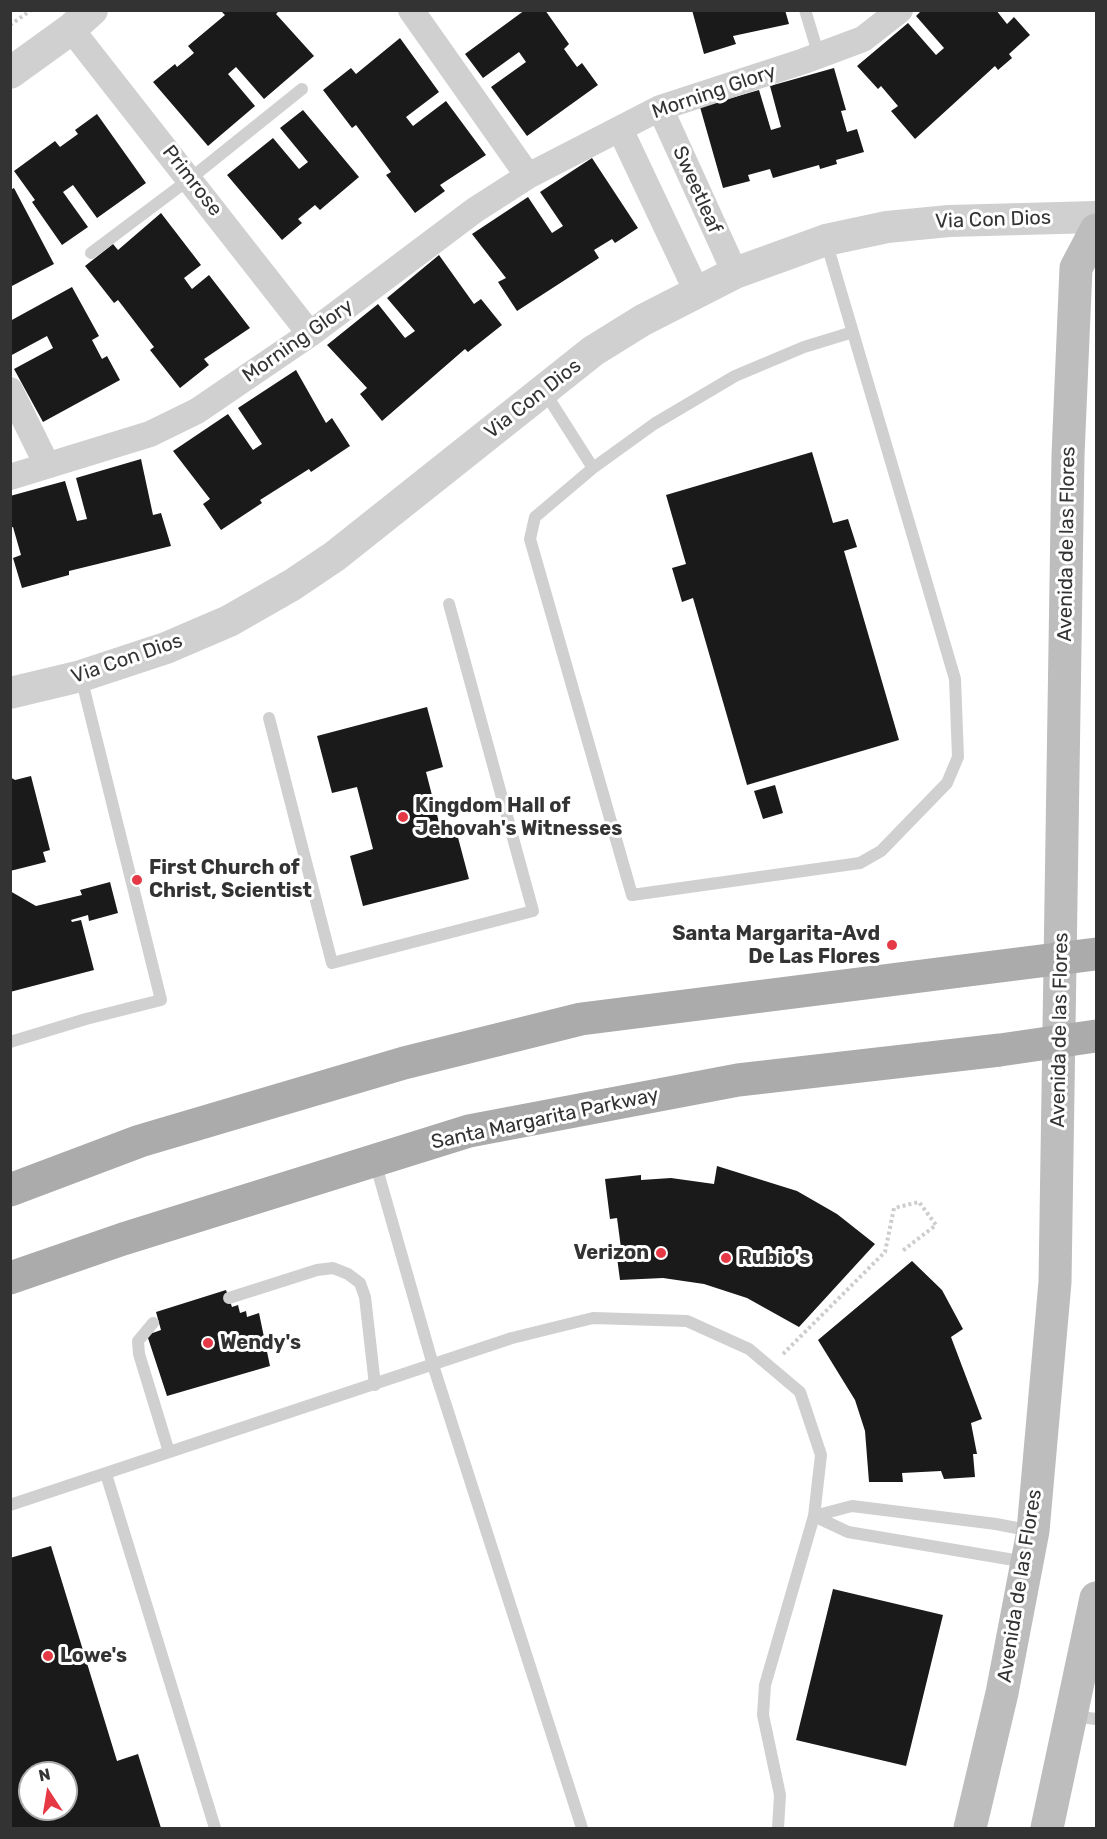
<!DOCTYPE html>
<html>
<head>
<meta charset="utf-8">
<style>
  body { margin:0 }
  #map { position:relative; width:1107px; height:1839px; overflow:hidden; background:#fff; font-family:Rubik,sans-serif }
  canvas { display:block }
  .frame { position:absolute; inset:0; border:12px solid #333; pointer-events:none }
  .north { position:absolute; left:18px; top:1761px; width:60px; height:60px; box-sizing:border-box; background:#fff; border:2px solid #adadad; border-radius:50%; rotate:348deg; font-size:16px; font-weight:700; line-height:24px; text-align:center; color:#333 }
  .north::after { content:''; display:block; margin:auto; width:21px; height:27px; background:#e63946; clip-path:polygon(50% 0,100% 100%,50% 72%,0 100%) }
</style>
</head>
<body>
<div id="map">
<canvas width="1107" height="1839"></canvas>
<div class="frame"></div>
<div class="north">N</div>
</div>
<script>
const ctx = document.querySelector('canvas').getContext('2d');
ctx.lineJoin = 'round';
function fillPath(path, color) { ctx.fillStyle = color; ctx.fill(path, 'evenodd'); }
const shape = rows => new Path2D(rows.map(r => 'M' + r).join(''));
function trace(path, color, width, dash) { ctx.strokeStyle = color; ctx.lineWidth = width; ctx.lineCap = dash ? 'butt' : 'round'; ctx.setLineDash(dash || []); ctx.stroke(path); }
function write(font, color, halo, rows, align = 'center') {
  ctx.font = font + ' Rubik,sans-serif'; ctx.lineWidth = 6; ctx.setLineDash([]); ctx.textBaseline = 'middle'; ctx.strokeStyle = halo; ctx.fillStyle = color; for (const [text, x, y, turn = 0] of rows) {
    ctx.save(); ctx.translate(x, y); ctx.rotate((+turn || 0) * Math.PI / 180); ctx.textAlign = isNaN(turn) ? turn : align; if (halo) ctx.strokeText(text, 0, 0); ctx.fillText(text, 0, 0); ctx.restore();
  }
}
fillPath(shape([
  [225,10,280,10,276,14,314,56,264,99,236,67,228,74,255,106,208,146,153,82,175,64,177,67,194,53,188,46,225,15,222,12],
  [525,10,545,10,569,44,564,49,577,67,582,63,598,85,527,136,491,87,526,62,519,52,483,78,465,54],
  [692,10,785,10,789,24,733,36,736,44,704,54],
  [922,10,996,10,1007,24,1014,17,1030,35,1009,54,1012,58,998,70,995,66,915,139,891,111,898,106,881,86,878,89,857,66,908,23,936,55,944,48,916,16],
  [400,38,439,92,406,117,413,126,446,101,486,155,440,185,445,191,415,213,386,175,391,172,356,125,352,128,323,90,351,68,356,74],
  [834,68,846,110,841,111,847,132,857,129,864,152,836,160,837,164,820,169,819,165,773,178,770,169,748,175,750,181,723,188,700,107,759,90,771,130,781,127,770,86],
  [303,110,359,177,320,210,315,205,298,219,302,223,282,240,227,175,273,138,299,169,308,162,280,128],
  [97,114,146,183,97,218,73,185,63,192,88,227,62,245,32,202,35,200,14,171,55,141,60,147,78,134,75,130],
  [592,158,638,228,615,243,612,239,594,250,599,258,517,311,498,282,506,278,472,234,528,197,552,233,563,226,540,192],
  [14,188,54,264,10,287,10,190],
  [161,213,201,265,184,278,192,289,209,275,250,328,204,359,209,365,180,388,150,350,154,347,118,300,114,303,85,266,113,244,118,250],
  [439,255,474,304,481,299,502,325,468,352,465,349,382,421,360,394,367,388,327,345,378,304,405,338,415,331,387,298],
  [72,287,99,336,92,340,102,359,107,356,120,380,43,422,14,369,53,348,47,336,10,356,10,321],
  [296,370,326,423,332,418,350,446,311,472,309,469,260,500,262,503,221,530,203,504,210,499,173,451,228,414,253,450,262,444,238,408],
  [812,452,833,523,848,519,857,547,844,551,899,740,747,785,693,598,682,602,672,568,686,564,666,495],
  [141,459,153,515,161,513,171,546,69,571,69,575,22,588,13,558,21,555,13,527,10,528,10,496,65,481,77,521,87,519,76,478],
  [427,707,443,767,426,772,442,834,456,830,469,879,363,906,350,856,373,849,357,787,332,793,317,736],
  [31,776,50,850,43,852,46,862,10,871,10,777,15,780],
  [775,785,783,813,763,819,754,791],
  [110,882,118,913,89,921,88,915,71,920,72,922,81,920,94,970,10,992,10,891,36,906,82,895,80,890],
  [717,1166,797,1191,837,1214,875,1244,799,1327,747,1298,704,1284,663,1278,620,1280,616,1250,621,1248,617,1218,610,1219,605,1179,641,1175,641,1180,671,1178,714,1184],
  [912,1261,942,1290,963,1329,951,1337,982,1419,971,1423,977,1454,973,1454,975,1477,944,1479,941,1471,902,1473,903,1482,869,1482,865,1431,855,1400,818,1340],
  [226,1290,232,1307,238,1305,240,1313,246,1311,247,1317,259,1313,270,1366,167,1396,147,1335,161,1330,156,1312],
  [51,1546,117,1761,138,1754,161,1828,10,1828,10,1558],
  [30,1773,66,1773,66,1809,30,1809],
  [833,1589,943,1615,906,1766,796,1740]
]), '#1a1a1a');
trace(shape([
  [10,25,31,10],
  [783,1354,885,1252,894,1208,919,1202,936,1225,901,1252]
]), '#cdcdcd', 4, [3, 3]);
trace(shape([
  [805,10,819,56],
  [826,241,955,679,958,757,947,783,881,851,860,863,632,895,530,539,535,517,593,468,654,424,735,376,804,347,853,332],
  [91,253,191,178,302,89],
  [544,391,593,468],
  [269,718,332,963,533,911,449,604],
  [10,1042,86,1019,161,1000,81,677],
  [375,1162,433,1365,582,1828],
  [229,1298,317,1270,333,1268,348,1274,360,1283,365,1297,375,1385],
  [153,1323,138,1341,139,1354,169,1452],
  [106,1474,215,1828],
  [10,1505,512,1338,593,1318,687,1321,749,1349,800,1392,821,1455,814,1516,765,1685,763,1715,780,1795,778,1828],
  [814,1516,852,1506,996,1524,1032,1531],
  [814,1516,848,1532,1026,1562],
  [1073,1716,1096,1719]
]), '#d0d0d0', 12);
trace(shape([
  [411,10,528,176],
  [71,29,310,334],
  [660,108,735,273],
  [620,129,697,292],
  [10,390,47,465],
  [10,477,150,434,197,411,310,334,475,210,528,176,660,108,804,61,863,39,900,10]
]), '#d0d0d0', 26);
trace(shape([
  [10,73,71,29,92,10],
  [10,693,81,676,166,648,229,621,292,585,335,556,593,351,643,320,735,273,826,240,887,227,949,221,1096,217]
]), '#d0d0d0', 32);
trace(shape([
  [970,1828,1002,1693,1033,1531,1055,1282,1068,455,1076,268,1096,230],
  [1047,1828,1096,1598]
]), '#bdbdbd', 33);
trace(shape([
  [10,1190,140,1141,404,1063,581,1019,1096,954],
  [10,1278,123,1239,469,1131,738,1080,1000,1050,1096,1036]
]), '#ababab', 33);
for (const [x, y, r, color] of [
  [403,817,6,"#e63946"],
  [137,880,6,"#e63946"],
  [892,945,6,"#e63946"],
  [661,1253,6,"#e63946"],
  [726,1258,6,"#e63946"],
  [208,1343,6,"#e63946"],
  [48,1656,6,"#e63946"]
]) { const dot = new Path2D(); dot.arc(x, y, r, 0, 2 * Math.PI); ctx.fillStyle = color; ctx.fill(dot); trace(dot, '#fff', 2); }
write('20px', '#333', '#fff', [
  ["Morning Glory",714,92,-19],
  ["Primrose",192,181,52],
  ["Sweetleaf",697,190,66],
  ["Via Con Dios",993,220,-2],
  ["Morning Glory",298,341,-35],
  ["Via Con Dios",533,399,-38],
  ["Avenida de las Flores",1067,544,-89],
  ["Via Con Dios",127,659,-19],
  ["Avenida de las Flores",1060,1030,-89],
  ["Santa Margarita Parkway",545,1119,-12],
  ["Avenida de las Flores",1020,1586,-81]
]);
write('bold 20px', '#333', '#fff', [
  ["Kingdom Hall of",415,806],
  ["Jehovah's Witnesses",415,829],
  ["First Church of",149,868],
  ["Christ, Scientist",149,891],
  ["Santa Margarita-Avd",880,934,"right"],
  ["De Las Flores",880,957,"right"],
  ["Verizon",649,1253,"right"],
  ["Rubio's",738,1258],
  ["Wendy's",220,1343],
  ["Lowe's",60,1656]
], 'left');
</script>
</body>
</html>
